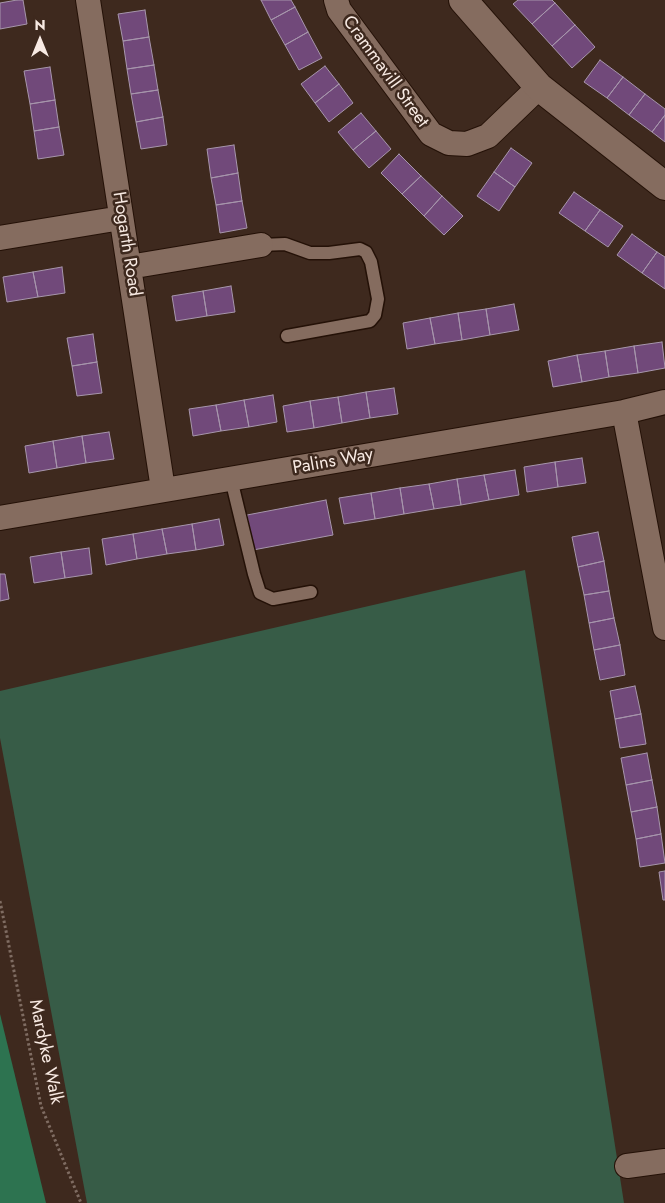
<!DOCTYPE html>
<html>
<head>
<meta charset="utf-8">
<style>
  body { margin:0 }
  #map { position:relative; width:665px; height:1203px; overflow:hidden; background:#3e291e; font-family:Jost,sans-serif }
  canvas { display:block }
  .north { position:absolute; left:15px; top:15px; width:50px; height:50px; -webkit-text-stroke:4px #3e291e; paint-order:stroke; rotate:0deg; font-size:14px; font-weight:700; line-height:20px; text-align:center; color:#f8eae3 }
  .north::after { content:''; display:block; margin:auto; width:18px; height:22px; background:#f8eae3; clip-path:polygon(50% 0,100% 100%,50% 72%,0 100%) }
</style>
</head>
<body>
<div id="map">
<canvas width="665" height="1203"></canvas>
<div class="north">N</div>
</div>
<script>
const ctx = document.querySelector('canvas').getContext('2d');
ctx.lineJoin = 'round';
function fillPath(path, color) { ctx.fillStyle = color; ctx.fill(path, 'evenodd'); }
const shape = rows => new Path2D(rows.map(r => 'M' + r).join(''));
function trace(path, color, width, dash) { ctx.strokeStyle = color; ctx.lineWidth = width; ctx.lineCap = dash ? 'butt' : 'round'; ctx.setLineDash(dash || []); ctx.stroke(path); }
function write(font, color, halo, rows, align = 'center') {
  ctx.font = font + ' Jost,sans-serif'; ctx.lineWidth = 5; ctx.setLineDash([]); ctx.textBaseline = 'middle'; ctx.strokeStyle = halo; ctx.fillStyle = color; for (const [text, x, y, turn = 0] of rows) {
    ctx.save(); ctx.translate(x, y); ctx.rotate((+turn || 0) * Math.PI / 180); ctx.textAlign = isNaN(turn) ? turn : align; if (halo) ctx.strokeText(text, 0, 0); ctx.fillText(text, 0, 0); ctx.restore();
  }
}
fillPath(shape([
  [525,570,624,1203,87,1203,0,738,0,691]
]), '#375c47');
fillPath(shape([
  [0,1014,46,1203,0,1203]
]), '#2d7350');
const building = shape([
  [17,0,23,0,27,24,0,29,0,3,17,0],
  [261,0,291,0,295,7,271,20,261,0],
  [518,0,552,0,555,3,532,24,513,4,518,0],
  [555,3,575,25,552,46,532,24,555,3],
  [295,7,308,32,285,45,271,20,295,7],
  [145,10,149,37,123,41,118,14,145,10],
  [575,25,595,47,572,68,552,46,575,25],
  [308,32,322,58,299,70,285,45,308,32],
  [149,37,154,65,127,69,123,41,149,37],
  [600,60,623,77,607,98,584,82,600,60],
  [154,65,158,90,131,94,127,69,154,65],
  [325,66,339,84,315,103,301,84,325,66],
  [50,67,55,100,30,104,24,71,50,67],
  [623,77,645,94,629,115,607,98,623,77],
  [339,84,353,103,329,122,315,103,339,84],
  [158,90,163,117,136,122,131,94,158,90],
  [645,94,665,109,665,115,652,132,629,115,645,94],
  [55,100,59,127,34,131,30,104,55,100],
  [361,113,376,131,353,150,338,132,361,113],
  [665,115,665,142,652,132,665,115],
  [163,117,167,145,141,149,136,122,163,117],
  [59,127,64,155,38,159,34,131,59,127],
  [376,131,391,149,369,168,353,150,376,131],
  [234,145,238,173,211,178,207,149,234,145],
  [511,148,532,163,515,187,494,172,511,148],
  [399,154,421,176,402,194,381,173,399,154],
  [494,172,515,187,499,211,477,196,494,172],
  [238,173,242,201,216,205,211,178,238,173],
  [421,176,442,196,424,216,402,194,421,176],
  [574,192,600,210,585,231,559,213,574,192],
  [442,196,463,216,444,235,424,216,442,196],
  [242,201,247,228,220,233,216,205,242,201],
  [600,210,623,226,608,247,585,231,600,210],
  [632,234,657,252,642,273,617,255,632,234],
  [657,252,665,257,665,289,642,273,657,252],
  [62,267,65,293,38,297,33,272,62,267],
  [33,272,38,297,7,302,3,277,33,272],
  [231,286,235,312,207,316,203,291,231,286],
  [203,291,207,316,176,321,172,296,203,291],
  [514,304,519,330,490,335,486,309,514,304],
  [486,309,490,335,462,340,458,313,486,309],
  [458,313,462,340,435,344,430,318,458,313],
  [430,318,435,344,407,349,403,323,430,318],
  [93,334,97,362,72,366,67,338,93,334],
  [662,342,665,368,638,373,634,346,662,342],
  [634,346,638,373,609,377,605,351,634,346],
  [605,351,609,377,582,382,577,355,605,351],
  [577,355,582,382,553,387,548,361,577,355],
  [97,362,102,393,77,396,72,366,97,362],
  [394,388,398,414,370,418,366,392,394,388],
  [366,392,370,418,342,423,338,397,366,392],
  [273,395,277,422,249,427,244,400,273,395],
  [338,397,342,423,314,428,310,401,338,397],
  [244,400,249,427,221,431,216,405,244,400],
  [310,401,314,428,287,432,283,406,310,401],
  [216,405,221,431,193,436,189,409,216,405],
  [109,432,114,459,86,463,82,436,109,432],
  [82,436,86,463,57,468,53,441,82,436],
  [53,441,57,468,29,473,25,446,53,441],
  [582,458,586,483,558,487,555,462,582,458],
  [555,462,558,487,527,492,524,467,555,462],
  [515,470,519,495,489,500,484,475,515,470],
  [484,475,489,500,461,505,457,479,484,475],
  [457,479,461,505,434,509,429,484,457,479],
  [429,484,434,509,404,514,400,488,429,484],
  [400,488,404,514,375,519,371,493,400,488],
  [371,493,375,519,344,524,339,498,371,493],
  [326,500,333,535,253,550,247,515,326,500],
  [219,519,224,545,196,550,192,524,219,519],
  [192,524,196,550,167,554,162,529,192,524],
  [162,529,167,554,137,559,133,534,162,529],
  [598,532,604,561,578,567,572,537,598,532],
  [133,534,137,559,106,565,102,539,133,534],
  [89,548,92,574,65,578,61,552,89,548],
  [61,552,65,578,34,583,30,557,61,552],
  [604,561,609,591,584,595,578,567,604,561],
  [0,574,5,574,9,599,0,601,0,574],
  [609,591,614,618,589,623,584,595,609,591],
  [614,618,620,645,594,650,589,623,614,618],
  [620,645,625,675,600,680,594,650,620,645],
  [635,686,641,714,615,719,610,691,635,686],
  [641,714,646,744,620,748,615,719,641,714],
  [647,753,652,780,626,785,621,758,647,753],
  [652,780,657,807,631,812,626,785,652,780],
  [657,807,661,834,636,839,631,812,657,807],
  [661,834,665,863,640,867,636,839,661,834],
  [665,871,665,900,663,900,659,872,665,871]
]);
fillPath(building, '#71497a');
trace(building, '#a796ac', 1);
const lane = shape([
  [261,245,285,244,310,253,329,253,360,249,366,252,371,262,378,299,375,315,370,321,287,336],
  [231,479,254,574,260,593,273,599,311,592]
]);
const street = shape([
  [88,0,163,489],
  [336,0,339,10,431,134,449,143,467,144,488,136,539,87],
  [0,238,121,218],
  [129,267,261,245],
  [624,412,665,628],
  [0,518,624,412,665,402],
  [627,1166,665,1161]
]);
const secondary = shape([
  [463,0,539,87,665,186]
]);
trace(lane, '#241107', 15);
trace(street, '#241107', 26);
trace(secondary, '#241107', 30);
trace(shape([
  [0,901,41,1106,81,1203]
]), '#7f6c62', 3, [2.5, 2.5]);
trace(lane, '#856c5f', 12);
trace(street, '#856c5f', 24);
trace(secondary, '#856c5f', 28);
write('18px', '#f8eae3', '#3e291e', [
  ["Crammavill Street",385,72,54],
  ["Hogarth Road",126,244,81],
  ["Palins Way",333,462,-10],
  ["Mardyke Walk",45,1052,78]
]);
</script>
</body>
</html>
